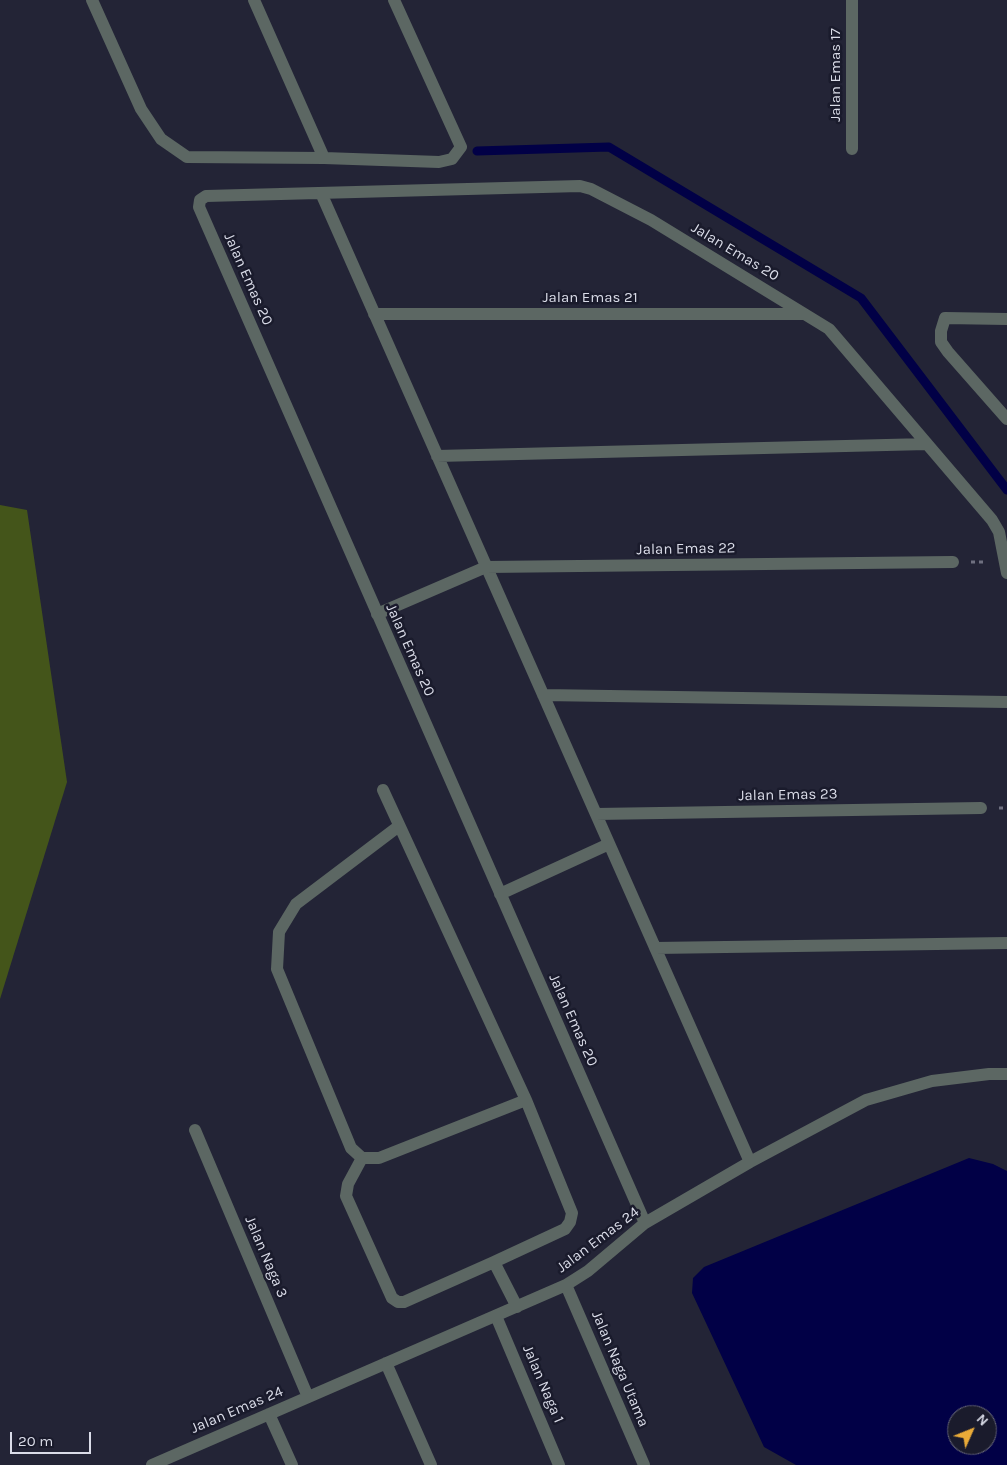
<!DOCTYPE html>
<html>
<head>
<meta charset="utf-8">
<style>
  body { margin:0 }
  #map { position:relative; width:1007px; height:1465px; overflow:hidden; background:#232436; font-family:Karla,sans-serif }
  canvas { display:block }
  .north { position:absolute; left:947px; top:1405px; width:50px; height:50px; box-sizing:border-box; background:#1a1b2c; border:1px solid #676877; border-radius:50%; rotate:46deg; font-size:14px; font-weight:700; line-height:20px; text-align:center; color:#dadce8 }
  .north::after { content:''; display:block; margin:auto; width:18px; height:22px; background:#e9aa38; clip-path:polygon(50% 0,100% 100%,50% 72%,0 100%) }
  .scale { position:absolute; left:10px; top:1432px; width:81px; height:22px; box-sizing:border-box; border:2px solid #dadce8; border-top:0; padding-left:6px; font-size:15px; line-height:18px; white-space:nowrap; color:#dadce8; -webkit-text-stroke:4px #1a1b2c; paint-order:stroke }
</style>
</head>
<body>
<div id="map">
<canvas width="1007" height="1465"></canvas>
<div class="north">N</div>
<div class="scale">20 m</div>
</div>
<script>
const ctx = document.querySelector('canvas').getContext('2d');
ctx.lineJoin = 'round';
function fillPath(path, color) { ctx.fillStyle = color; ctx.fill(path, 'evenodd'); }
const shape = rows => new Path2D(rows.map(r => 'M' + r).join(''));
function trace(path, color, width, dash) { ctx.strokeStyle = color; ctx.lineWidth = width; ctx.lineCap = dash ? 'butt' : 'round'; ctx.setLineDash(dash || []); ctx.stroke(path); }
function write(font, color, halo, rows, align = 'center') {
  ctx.font = font + ' Karla,sans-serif'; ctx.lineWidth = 5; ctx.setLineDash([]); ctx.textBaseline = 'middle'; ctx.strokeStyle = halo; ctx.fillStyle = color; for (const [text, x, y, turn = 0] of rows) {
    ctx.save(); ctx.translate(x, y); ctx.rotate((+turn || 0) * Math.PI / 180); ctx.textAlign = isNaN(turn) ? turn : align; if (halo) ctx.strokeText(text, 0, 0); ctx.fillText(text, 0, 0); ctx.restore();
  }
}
fillPath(shape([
  [0,505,27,510,67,782,0,999]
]), '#44551a');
fillPath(shape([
  [969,1158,993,1164,1007,1171,1007,1465,796,1465,764,1447,692,1293,693,1278,704,1267],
  [957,1415,987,1415,987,1445,957,1445]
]), '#010046');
trace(shape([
  [477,151,609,147,861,298,1007,490]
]), '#010046', 9);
trace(shape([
  [971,562,985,562],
  [999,808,1007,808]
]), '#6f7080', 3, [4, 4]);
trace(shape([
  [92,0,141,109,161,139,187,157,324,158,439,162,452,159,461,147,394,0],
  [254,0,324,158],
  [852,149,852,0],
  [321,193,750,1162],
  [374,314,804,314],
  [1007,319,945,318,941,331,941,342,948,352,1007,419],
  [437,456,927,444],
  [377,614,486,567,953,562],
  [543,695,1007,702],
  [383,790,526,1100,572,1213,570,1222,565,1229,494,1262,517,1307],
  [596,814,981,808],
  [399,826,296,904,279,932,277,969,351,1148,362,1158,379,1158,526,1100],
  [500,894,609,844],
  [655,948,1007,943],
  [195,1130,308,1397],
  [362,1158,348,1184,346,1196,392,1298,398,1302,404,1302,494,1262],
  [645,1223,199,207,200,200,206,196,580,186,591,189,651,220,829,329,992,520,999,532,1007,573],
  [566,1285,644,1465],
  [496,1316,559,1465],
  [386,1363,431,1465],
  [269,1414,292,1465],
  [152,1465,566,1285,588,1271,645,1223,750,1162,866,1100,932,1081,989,1074,1007,1074]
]), '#5c6763', 12);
write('15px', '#dadce8', '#1a1b2c', [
  ["Jalan Emas 17",836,75,-90],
  ["Jalan Emas 20",735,252,31],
  ["Jalan Emas 20",248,279,66],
  ["Jalan Emas 21",590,298],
  ["Jalan Emas 22",686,549,-1],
  ["Jalan Emas 20",410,650,66],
  ["Jalan Emas 23",788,795,-1],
  ["Jalan Emas 20",573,1020,66],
  ["Jalan Emas 24",598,1240,-37],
  ["Jalan Naga 3",266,1257,67],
  ["Jalan Naga Utama",620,1369,67],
  ["Jalan Naga 1",543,1384,67],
  ["Jalan Emas 24",237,1410,-23]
]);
</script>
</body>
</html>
